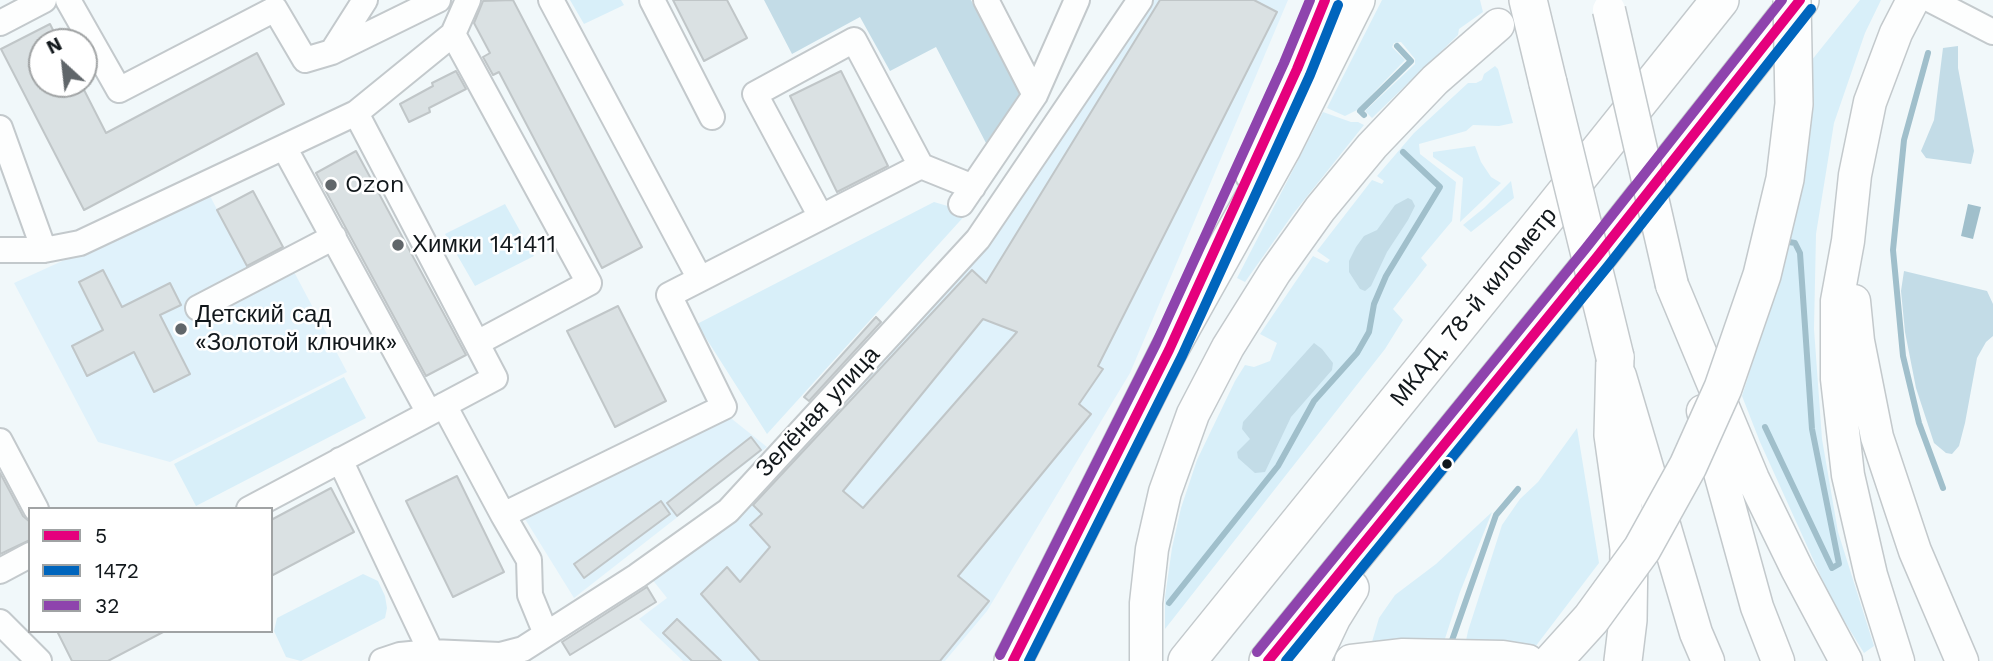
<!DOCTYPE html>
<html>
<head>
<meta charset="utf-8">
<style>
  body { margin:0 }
  #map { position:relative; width:1993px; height:661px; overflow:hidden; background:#f1f8fa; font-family:"Work Sans",sans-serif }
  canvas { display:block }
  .legend { position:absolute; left:28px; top:507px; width:245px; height:126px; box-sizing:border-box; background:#fff; border:2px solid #a0a3a4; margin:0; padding:9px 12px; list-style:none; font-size:21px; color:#12181c }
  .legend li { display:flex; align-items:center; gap:14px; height:35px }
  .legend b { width:35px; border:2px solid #a0a3a4 }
  .north { position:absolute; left:28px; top:28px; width:70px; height:70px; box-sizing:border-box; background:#fff; border:2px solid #a0a3a4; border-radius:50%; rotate:333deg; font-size:19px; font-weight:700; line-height:28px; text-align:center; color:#12181c }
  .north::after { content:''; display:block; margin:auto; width:24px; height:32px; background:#60666a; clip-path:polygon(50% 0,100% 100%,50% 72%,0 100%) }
</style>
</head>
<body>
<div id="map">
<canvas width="1993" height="661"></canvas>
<ul class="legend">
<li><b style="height:9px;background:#e5007d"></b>5</li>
<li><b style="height:9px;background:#0065bd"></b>1472</li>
<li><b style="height:9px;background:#8e44ad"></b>32</li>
</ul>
<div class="north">N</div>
</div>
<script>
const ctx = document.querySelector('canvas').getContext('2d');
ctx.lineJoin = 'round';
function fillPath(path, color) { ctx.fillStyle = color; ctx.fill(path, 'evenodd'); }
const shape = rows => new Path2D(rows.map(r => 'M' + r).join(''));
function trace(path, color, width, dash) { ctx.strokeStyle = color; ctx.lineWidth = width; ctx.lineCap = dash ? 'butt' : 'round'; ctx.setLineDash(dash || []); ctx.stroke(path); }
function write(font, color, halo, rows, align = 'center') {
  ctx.font = font + ' "Work Sans",sans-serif'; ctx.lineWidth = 5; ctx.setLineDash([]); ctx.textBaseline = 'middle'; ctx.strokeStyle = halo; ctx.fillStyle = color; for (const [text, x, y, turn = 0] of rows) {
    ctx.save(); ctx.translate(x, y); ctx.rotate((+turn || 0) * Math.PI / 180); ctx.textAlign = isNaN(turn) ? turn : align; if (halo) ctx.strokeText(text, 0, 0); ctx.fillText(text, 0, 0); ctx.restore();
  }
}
fillPath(shape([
  [1152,0,1288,0,1130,373,987,611,945,661,683,661,639,619,667,598,651,578,983,251],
  [209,194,257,286,292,268,347,372,170,462,98,442,14,283],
  [727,415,767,447,574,598,525,519]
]), '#e0f2fb');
fillPath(shape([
  [570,0,621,0,624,5,584,24],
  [1382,0,1480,0,1483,12,1459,29,1458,35,1372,118,1365,111,1415,64,1415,59,1401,42,1394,43,1392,47,1405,60,1357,110,1345,116,1327,108],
  [1860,0,1881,0,1865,33,1834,123,1816,234,1814,329,1822,439,1838,532,1874,646,1864,653,1832,601,1760,442,1742,396,1776,288,1803,71],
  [1495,66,1498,69,1513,123,1499,126,1473,125,1466,131,1419,144,1420,154,1456,182,1452,221,1421,258,1427,265,1393,309,1403,320,1385,349,1165,629,1165,597,1172,548,1181,508,1197,460,1235,381,1245,365,1254,367,1270,361,1277,343,1260,334,1313,256,1327,263,1330,260,1317,251,1372,180,1382,184,1384,181,1377,176,1414,133,1468,83,1476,83,1482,80,1484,74],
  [1323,112,1351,122,1358,122,1364,125,1293,214,1245,282,1237,278],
  [1475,146,1481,162,1491,177,1501,183,1460,222,1463,178,1433,157,1433,152],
  [1511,181,1514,198,1471,232,1463,225,1484,208],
  [934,202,968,212,767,434,697,324],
  [505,204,534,256,475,286,445,234],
  [344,377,366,418,196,506,174,464],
  [1577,428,1599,563,1532,651,1464,650,1468,631,1502,525,1520,499,1538,482],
  [1492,512,1460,592,1442,648,1369,652,1379,618,1395,595,1436,564],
  [363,574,378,581,385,596,387,608,385,618,301,661,286,657,274,631,277,618]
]), '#d8eff9');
fillPath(shape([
  [764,0,971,0,1020,95,986,143,936,47,890,71,860,17,792,54],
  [1958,46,1958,68,1974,151,1971,164,1926,158,1921,151,1934,120,1943,48],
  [1408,198,1412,200,1415,206,1408,220,1387,252,1371,286,1365,291,1360,289,1349,272,1349,261,1356,247,1364,236,1377,230,1395,205],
  [1904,271,1987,291,1993,304,1993,336,1986,342,1977,358,1965,423,1959,446,1952,454,1946,453,1934,443,1916,388,1905,332,1901,291],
  [1314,343,1322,349,1333,363,1332,370,1291,417,1265,472,1255,473,1238,458,1237,452,1250,439,1242,429,1243,422]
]), '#c3dce7');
fillPath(shape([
  [1968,204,1981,207,1973,239,1961,236]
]), '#a0bfcb');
trace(shape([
  [1928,53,1904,140,1893,250,1903,356,1919,423,1943,488],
  [1364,115,1360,111,1411,61,1397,46],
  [1765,427,1832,568,1839,564,1812,429,1800,253,1795,243,1783,241],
  [1169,603,1278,466,1314,401,1357,353,1369,332,1374,304,1386,276,1440,187,1403,152],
  [1450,646,1496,515,1518,489]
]), '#a0bfcb', 6);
const building = shape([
  [513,0,642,247,602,268,499,72,493,75,483,57,490,53,474,23,483,1,513,0],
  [673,0,727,0,747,38,704,61,673,0],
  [1160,0,1254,0,1277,12,1098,366,1103,369,1079,404,1091,414,958,576,989,601,940,661,760,661,701,594,727,567,740,582,770,547,750,525,762,514,753,505,972,270,986,283,1160,0],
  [983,319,1017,332,863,508,843,491,983,319],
  [50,24,59,42,42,42,42,84,81,84,106,133,257,53,284,104,84,210,1,49,50,24],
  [456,71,466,89,429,108,430,112,409,122,400,104,433,86,432,83,456,71],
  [841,71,888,166,837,192,790,96,841,71],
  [356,151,466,355,426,376,316,173,356,151],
  [253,191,283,247,247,266,217,210,253,191],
  [103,270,122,307,170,283,181,305,160,315,190,374,154,392,134,352,87,376,72,346,103,330,79,282,103,270],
  [618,306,666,401,615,427,567,331,618,306],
  [876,317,881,322,809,401,804,397,876,317],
  [751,437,761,450,677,516,667,503,751,437],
  [0,473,23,516,30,522,30,540,0,554,0,473],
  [457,476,504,572,453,597,406,501,457,476],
  [331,488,354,532,271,576,271,520,331,488],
  [661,501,670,514,584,578,574,564,661,501],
  [647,587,656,602,570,655,562,642,647,587],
  [677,619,721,661,692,661,663,633,677,619],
  [57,631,165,631,108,661,72,661,57,631]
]);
fillPath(building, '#dae1e3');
trace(building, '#c0c6c8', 2);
const minor = shape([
  [68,0,119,90,275,9,305,60,332,52,438,0],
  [551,0,700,279],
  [652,0,712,117],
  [986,0,1035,95],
  [1931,0,1993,32],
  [0,23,44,0],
  [453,34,589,283,477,343],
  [332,52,365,0],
  [0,128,44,250],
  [284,147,429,413],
  [1248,176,1297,69,1325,0],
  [961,204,1035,95,1077,0],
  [821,217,755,94,854,40,921,166,973,187],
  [0,250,44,250,80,243,356,113,453,34,468,0],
  [198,308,334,237],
  [444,405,503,515],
  [0,441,36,509],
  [340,460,431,652],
  [249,509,495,378,356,113],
  [0,571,30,555],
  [0,622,39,661],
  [546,634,530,595,529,560,503,515,724,407,669,295,921,166],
  [382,661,400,655,431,652,500,655,523,649,637,576,728,511,978,239,1140,0]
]);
const major = shape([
  [1672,285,1753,479,1797,569,1846,661],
  [1854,301,1858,341,1877,437,1915,551,1962,661],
  [1620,376,1696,633,1708,661],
  [1703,411,1757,607,1778,661],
  [1146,661,1146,603,1152,549,1165,492,1193,414,1228,347,1275,272,1320,209,1372,146,1435,80,1498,25],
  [1351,661,1403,655,1503,657,1528,661],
  [1898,661,1871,575,1848,475,1837,379,1837,301,1848,241,1855,175,1870,102,1896,33,1913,0]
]);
const highway = shape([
  [1528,0,1548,83],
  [1615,357,1613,435,1629,549,1628,620,1623,661],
  [1013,661,1169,350,1282,148,1356,0],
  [1187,661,1544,220,1720,0],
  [1268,661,1597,257,1800,0],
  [1311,661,1332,617,1350,588]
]);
trace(minor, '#c3c9cc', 28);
trace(major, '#c3c9cc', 35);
trace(highway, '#c3c9cc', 40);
trace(minor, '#fdfefe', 24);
trace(major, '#fdfefe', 32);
trace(highway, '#fdfefe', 37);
const majorBridge = shape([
  [1609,10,1672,285]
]);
const highwayBridge = shape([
  [1548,83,1615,357],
  [1553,661,1591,619,1642,549,1688,466,1723,388,1762,275,1785,179,1794,104,1792,0]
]);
trace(majorBridge, '#c3c9cc', 35, []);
trace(highwayBridge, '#c3c9cc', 40, []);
trace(majorBridge, '#fdfefe', 32);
trace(highwayBridge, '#fdfefe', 37);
trace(shape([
  [1013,661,1169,350,1297,69,1325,0],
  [1268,661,1597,257,1800,0]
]), '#e5007d', 10);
trace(shape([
  [1029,661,1182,356,1310,75,1338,5],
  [1286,661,1608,266,1811,9]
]), '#0065bd', 10);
trace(shape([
  [1257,652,1586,248,1782,0],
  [1000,655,1156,344,1284,63,1310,0]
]), '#8e44ad', 10);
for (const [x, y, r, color] of [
  [331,185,7,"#60666a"],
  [398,245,7,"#60666a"],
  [181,329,7,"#60666a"],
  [1447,464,6,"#12181c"]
]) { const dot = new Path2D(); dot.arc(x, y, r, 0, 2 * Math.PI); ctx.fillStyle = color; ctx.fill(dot); trace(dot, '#fff', 2.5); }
write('24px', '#12181c', '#fff', [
  ["Ozon",345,185],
  ["Химки 141411",412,245],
  ["Детский сад",195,315],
  ["«Золотой ключик»",195,343]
], 'left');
write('24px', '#12181c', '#fff', [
  ["МКАД, 78-й километр",1474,307,-51],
  ["Зелёная улица",818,412,-47]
]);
</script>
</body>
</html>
